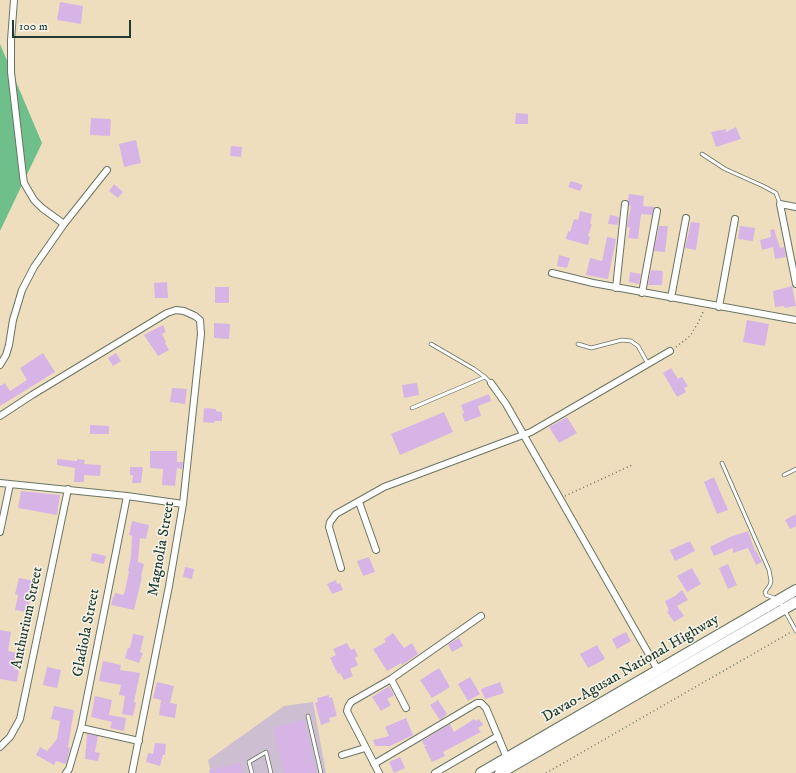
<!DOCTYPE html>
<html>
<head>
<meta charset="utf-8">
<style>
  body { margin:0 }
  #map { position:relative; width:796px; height:773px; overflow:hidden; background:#efdebd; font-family:"IM FELL DW Pica",serif }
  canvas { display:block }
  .scale { position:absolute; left:12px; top:20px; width:119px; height:18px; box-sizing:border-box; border:2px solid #1f3d34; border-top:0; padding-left:5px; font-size:12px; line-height:14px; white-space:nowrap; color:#1f3d34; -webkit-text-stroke:3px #f7f3e8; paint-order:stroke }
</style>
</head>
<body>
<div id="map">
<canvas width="796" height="773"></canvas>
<div class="scale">100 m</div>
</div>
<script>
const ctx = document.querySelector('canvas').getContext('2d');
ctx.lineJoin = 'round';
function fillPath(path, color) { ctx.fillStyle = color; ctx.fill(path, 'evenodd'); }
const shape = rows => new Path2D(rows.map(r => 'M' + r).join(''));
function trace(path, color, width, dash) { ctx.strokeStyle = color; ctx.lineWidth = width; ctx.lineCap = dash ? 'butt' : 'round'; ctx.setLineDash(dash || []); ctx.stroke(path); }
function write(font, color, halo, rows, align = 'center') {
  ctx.font = font + ' "IM FELL DW Pica",serif'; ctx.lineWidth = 3; ctx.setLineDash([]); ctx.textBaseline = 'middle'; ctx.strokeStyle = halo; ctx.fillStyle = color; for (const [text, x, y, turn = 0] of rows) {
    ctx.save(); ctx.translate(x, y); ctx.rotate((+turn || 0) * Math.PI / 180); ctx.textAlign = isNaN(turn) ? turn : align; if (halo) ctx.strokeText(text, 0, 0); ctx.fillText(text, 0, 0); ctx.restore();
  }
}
fillPath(shape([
  [313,702,326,773,211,773,208,760,284,706]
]), '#cebed1');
fillPath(shape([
  [0,44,42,143,0,231]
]), '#6fbf8a');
fillPath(shape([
  [60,2,83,6,81,24,57,20],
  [516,113,528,114,528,124,515,124],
  [91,118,111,119,110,136,90,135],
  [736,127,741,139,716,147,711,132,726,129,726,132],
  [136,140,141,163,124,167,119,144],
  [231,146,242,147,241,157,230,156],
  [571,181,583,185,580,191,568,187],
  [114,184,123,192,118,198,109,191],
  [629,194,644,196,643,206,655,207,653,210,652,215,641,214,638,239,628,238,630,228,627,227,631,206,629,205,628,201],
  [580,211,592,214,590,224,592,224,588,236,590,237,588,245,566,239,568,231,570,232,574,219,578,220],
  [610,215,619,217,618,225,608,224],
  [691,222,700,223,696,250,685,248],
  [659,226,668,226,665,252,654,251],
  [740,226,755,228,753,241,738,239],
  [774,229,780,248,784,247,786,257,775,259,773,247,762,250,760,240,771,237,770,230],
  [607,237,616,239,608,279,586,275,590,258,602,261],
  [559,255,570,258,567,268,557,266],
  [651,270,663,271,662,285,648,285],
  [630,272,641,274,639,284,629,282],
  [167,282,168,298,155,298,154,283],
  [792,286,796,306,785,308,784,306,775,307,773,291],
  [215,287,229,287,229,303,215,303],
  [747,320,769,324,765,346,743,342],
  [214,323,230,324,229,339,214,338],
  [163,325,166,332,162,334,166,342,165,343,169,350,158,356,144,335],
  [43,353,55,372,0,406,0,386,5,383,10,391,27,380,20,368],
  [116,353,121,361,113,366,108,358],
  [671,368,678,379,682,377,688,386,684,388,686,392,677,397,663,373],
  [417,383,419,395,404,398,402,385],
  [172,388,187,389,185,404,170,402],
  [489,394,491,401,478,406,481,416,465,422,462,414,464,413,461,405],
  [204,408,216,409,216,411,222,412,222,421,215,421,214,423,203,422],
  [444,412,453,432,400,455,391,434],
  [567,417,577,433,559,443,549,427],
  [90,425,109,426,109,434,90,434],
  [150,451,177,451,177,462,183,462,182,469,177,468,175,486,162,485,163,469,150,468],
  [57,459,77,461,77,459,85,460,84,464,101,465,100,476,84,475,84,482,74,482,75,468,57,465],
  [130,467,143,467,141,483,132,483,133,475,130,475],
  [714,477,728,510,717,514,704,482],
  [21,491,60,495,57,515,18,508],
  [796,514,796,526,790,529,785,520],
  [132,521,149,525,146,539,140,538,138,562,144,564,141,577,142,577,134,610,111,605,113,597,114,597,115,593,123,595,125,591,129,571,128,571,131,557,132,536,129,535],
  [748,531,755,551,756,551,762,562,756,565,748,548,733,553,733,548,714,556,710,547,730,537],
  [690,541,695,551,675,561,670,550],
  [92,553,106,556,104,564,91,561],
  [369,557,375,572,363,576,357,561],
  [728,564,737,585,728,589,719,568],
  [185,567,194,569,192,579,183,577],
  [692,568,701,584,687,592,677,576],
  [19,578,39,582,36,598,31,597,27,612,15,610,18,595,15,594],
  [336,580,337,584,340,583,343,590,332,594,327,584],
  [682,590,688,600,677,606,684,616,674,622,667,612,669,611,665,601,677,595,677,594],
  [0,630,11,632,8,651,17,653,14,669,19,670,17,682,0,679],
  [626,632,631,641,617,649,612,639],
  [393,633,404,648,412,643,418,654,402,665,401,663,387,671,373,649,386,642,384,639],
  [133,634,144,636,140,652,143,653,139,663,125,658,128,648,130,648],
  [459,638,463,646,452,652,448,644],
  [347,643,351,650,354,648,358,656,355,658,358,665,350,669,353,676,344,680,340,673,338,674,330,658,336,655,333,649],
  [597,645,605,659,588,668,580,654],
  [103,661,121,665,120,670,140,673,134,702,136,703,133,716,122,714,125,696,119,695,121,685,99,681],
  [47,667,61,670,57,688,43,685],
  [439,668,450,687,432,698,420,680],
  [470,677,480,694,468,701,458,684],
  [157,682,174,686,170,703,177,704,175,718,159,715,161,700,153,698],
  [500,682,504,693,485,699,481,689],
  [389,686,394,695,387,699,391,705,381,711,372,697],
  [329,695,329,698,332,697,337,716,329,718,330,722,321,725,315,703,318,702,317,698],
  [95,696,112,700,109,715,126,718,124,731,110,728,112,722,91,717],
  [438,700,447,714,440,720,430,705],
  [54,706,74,710,68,747,70,748,66,764,56,761,54,765,36,755,40,747,47,751,57,739,60,721,51,719],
  [406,718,413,735,390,746,375,746,373,740,389,736,385,727],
  [474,719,476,721,479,719,483,725,478,728,481,732,443,752,445,756,432,762,424,746,428,745,424,745,422,741,450,724,454,732],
  [304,720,316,773,284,773,273,727],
  [87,734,98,736,95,752,100,753,98,761,85,759],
  [155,743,166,744,165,755,163,755,160,766,146,762,148,753,153,754],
  [400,757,405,768,394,773,389,762],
  [240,763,243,773,210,773,209,770]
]), '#d6b5e6');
const service = shape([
  [702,154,725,169,763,186,776,193,780,204],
  [431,344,474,369,485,377,491,383],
  [578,344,591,348,622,340,631,341,638,346,648,364],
  [412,408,485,377],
  [722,463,769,570,771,581,770,585,765,592,766,595,779,600,796,631],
  [784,475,796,469],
  [308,716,321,773],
  [252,773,249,762,266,752,271,773]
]);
const minor = shape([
  [14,0,11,40,11,72,23,176,24,183,34,200,42,208,64,224],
  [796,207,780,204,796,284],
  [552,273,593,283,796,320],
  [616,288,625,204],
  [642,293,657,211],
  [671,298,686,218],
  [719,307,735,219],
  [0,365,6,355,9,345,13,320,22,290,34,267,64,224,107,170],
  [491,383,506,404,659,672],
  [0,416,32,395,167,313,176,310,184,311,195,316,200,320,201,334,183,504,169,586,132,773],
  [0,483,127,496,183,504],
  [359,502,376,550],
  [0,532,10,484],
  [341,568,329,527,330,522,336,514,384,487,531,432,670,351],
  [391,679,406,708],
  [81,728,139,741],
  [0,747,10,737,20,719,68,489],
  [342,755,365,748],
  [374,764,477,703,481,703,486,708,507,758],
  [66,773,69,769,81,728,127,496],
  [379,773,350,717,347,711,348,707,351,702,391,679,481,616],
  [435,773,498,736]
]);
const trunk = shape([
  [481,773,796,590],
  [500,773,796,602]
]);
trace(service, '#687564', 4.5);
trace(minor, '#687564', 8);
trace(trunk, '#687564', 12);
trace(shape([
  [676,347,690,336,698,323,704,310],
  [565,496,632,465],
  [546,773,791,632]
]), '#687564', 1.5, [1, 3]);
trace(service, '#fff', 3);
trace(minor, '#fff', 6);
trace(trunk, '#fff', 10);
write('15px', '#1f3d34', '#f7f3e8', [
  ["Magnolia Street",162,549,-80],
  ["Anthurium Street",28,618,-78],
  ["Gladiola Street",87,633,-79],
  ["Davao-Agusan National Highway",631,669,-30]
]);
</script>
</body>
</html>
